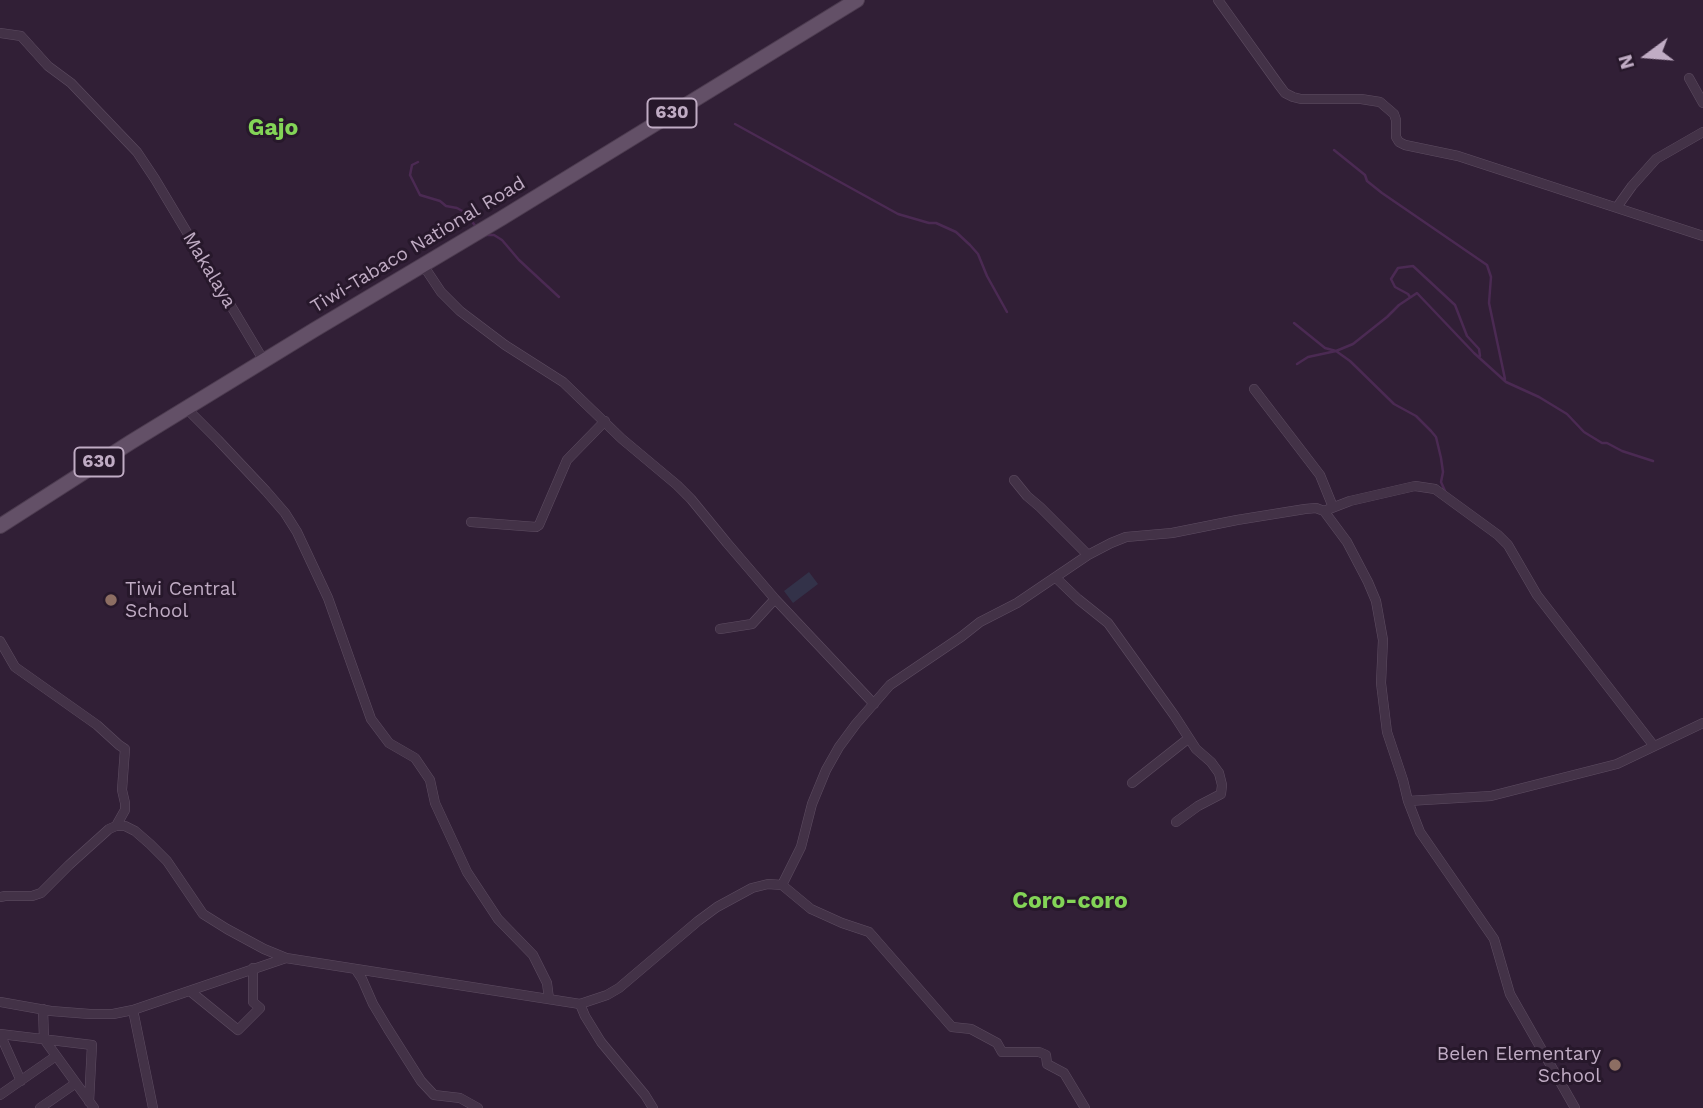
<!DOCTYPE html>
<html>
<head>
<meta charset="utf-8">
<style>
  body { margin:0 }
  #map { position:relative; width:1703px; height:1108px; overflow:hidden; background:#311f36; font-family:"Work Sans",sans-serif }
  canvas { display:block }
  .north { position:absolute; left:1612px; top:21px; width:70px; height:70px; -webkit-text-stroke:5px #27182b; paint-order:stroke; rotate:254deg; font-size:19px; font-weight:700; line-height:28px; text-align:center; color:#c0acc4 }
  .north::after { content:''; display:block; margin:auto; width:24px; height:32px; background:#c0acc4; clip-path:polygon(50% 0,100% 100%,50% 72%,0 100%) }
</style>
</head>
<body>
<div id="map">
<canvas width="1703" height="1108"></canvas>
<div class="north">N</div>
</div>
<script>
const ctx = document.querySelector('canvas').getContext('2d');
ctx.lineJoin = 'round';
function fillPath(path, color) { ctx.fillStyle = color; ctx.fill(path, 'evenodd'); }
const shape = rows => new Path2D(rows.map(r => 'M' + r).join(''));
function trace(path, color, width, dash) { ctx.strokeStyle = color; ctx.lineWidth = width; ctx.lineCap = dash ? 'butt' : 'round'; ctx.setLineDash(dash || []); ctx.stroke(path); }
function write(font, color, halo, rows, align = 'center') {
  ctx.font = font + ' "Work Sans",sans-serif'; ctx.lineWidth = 6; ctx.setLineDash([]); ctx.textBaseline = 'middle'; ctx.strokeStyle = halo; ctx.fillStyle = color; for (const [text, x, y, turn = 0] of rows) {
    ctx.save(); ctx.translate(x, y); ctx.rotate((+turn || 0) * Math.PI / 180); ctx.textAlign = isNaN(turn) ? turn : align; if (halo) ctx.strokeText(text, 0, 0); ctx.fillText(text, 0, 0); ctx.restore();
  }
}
fillPath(shape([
  [809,572,818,584,793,603,784,591]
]), '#333249');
trace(shape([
  [735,124,898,214,929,223,936,223,956,232,970,245,978,254,987,276,1007,312],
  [1334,150,1365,175,1367,181,1382,193,1487,265,1491,277,1489,303,1505,379],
  [418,162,412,165,410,175,420,195,440,201,446,206,457,208,466,213,476,227],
  [486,235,494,235,502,240,519,260,559,297],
  [1410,297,1408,294,1395,287,1391,279,1398,268,1413,266,1455,305,1467,336,1479,349,1480,356],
  [1294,323,1325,348,1336,351,1350,361,1394,404,1416,416,1431,431,1436,437,1441,458,1443,472,1441,482,1445,491],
  [1297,364,1308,357,1336,351,1353,344,1387,317,1399,305,1417,293,1474,353,1506,382,1539,397,1567,414,1584,432,1602,443,1607,443,1622,451,1653,461]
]), '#4b2a53', 2.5);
const street = shape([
  [1218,0,1279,85,1285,93,1293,97,1301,99,1361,99,1380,102,1394,114,1396,120,1396,137,1399,142,1405,145,1458,156,1703,236],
  [0,33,21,36,48,66,71,83,137,152,155,179,264,361],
  [1689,78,1703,103],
  [1617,207,1632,186,1656,159,1703,132],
  [423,265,441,292,460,311,505,345,563,382,622,439,677,485,691,499,727,543,775,599,874,704],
  [1254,389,1320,475,1333,507],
  [186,408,218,440,266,491,285,513,297,532,328,598,371,719,389,743,415,758,430,780,435,803,467,872,498,919,533,955,547,983,549,999],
  [1014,480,1027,496,1040,507,1088,555],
  [1324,511,1347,542,1368,582,1376,601,1383,640,1381,683,1387,732,1403,780,1408,801,1420,832,1494,939,1510,994,1575,1108],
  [471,522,536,527,539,525,567,460,605,421],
  [1056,578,1078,599,1108,623,1174,715,1196,749,1211,762,1219,773,1222,785,1221,794,1198,806,1176,822],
  [720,629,752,624,775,599],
  [0,641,15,667,97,725,119,745,125,749,122,790,125,803,125,810,116,826],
  [1132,783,1189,738],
  [1408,801,1491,796,1617,764,1703,723],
  [782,885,811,909,842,923,869,932,952,1027,971,1029,997,1043,1002,1052,1039,1052,1046,1055,1047,1064,1064,1073,1085,1108],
  [0,897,5,896,32,896,41,893,69,865,109,829,116,826,125,826,135,831,150,844,167,861,203,914,227,929,264,949,286,958,580,1004,607,995,619,988,698,921,717,907,752,888,768,884,782,885,801,847,812,804,826,770,839,747,856,724,890,685,961,637,980,622,1017,603,1088,555,1111,543,1126,537,1172,533,1237,520,1305,509,1316,508,1324,511,1350,501,1415,486,1435,489,1498,535,1508,545,1537,595,1654,746],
  [356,970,362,979,373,1004,388,1029,421,1081,434,1095,460,1098,478,1108],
  [190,991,238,1030,260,1008,253,1002,253,968],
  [0,1002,51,1011,90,1014,113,1014,133,1010,286,958],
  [580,1004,585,1016,601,1042,645,1095,653,1108],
  [43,1009,44,1039,94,1108],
  [133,1010,153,1108],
  [0,1034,92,1045,89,1102],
  [0,1034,21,1081],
  [0,1095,56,1056],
  [40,1108,76,1083]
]);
const primary = shape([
  [0,526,131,442,314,330,502,218,857,0]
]);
trace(street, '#5e4d62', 10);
trace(primary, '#4d3c50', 16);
trace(street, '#433247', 9);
trace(primary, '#635067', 14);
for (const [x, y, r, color] of [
  [111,600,7,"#8d6e63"],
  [1615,1065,7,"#8d6e63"]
]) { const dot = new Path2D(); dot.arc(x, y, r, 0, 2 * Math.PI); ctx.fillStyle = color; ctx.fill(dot); trace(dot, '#27182b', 2.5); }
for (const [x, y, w] of [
  [672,113,49],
  [99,462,49]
]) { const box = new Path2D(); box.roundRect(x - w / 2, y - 14.5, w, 29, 5); ctx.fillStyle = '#27182b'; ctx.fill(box); trace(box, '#c0acc4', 2); }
write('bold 18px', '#c0acc4', null, [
  ["630",672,113],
  ["630",99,462]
]);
write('19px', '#c0acc4', '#27182b', [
  ["Tiwi-Tabaco National Road",418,245,-31],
  ["Makalaya",209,270,59]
]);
write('19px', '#c0acc4', '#27182b', [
  ["Tiwi Central",125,589],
  ["School",125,611],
  ["Belen Elementary",1601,1054,"right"],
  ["School",1601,1076,"right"]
], 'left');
write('bold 23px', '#83d457', '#27182b', [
  ["Gajo",273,128],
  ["Coro-coro",1070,901]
]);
</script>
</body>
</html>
